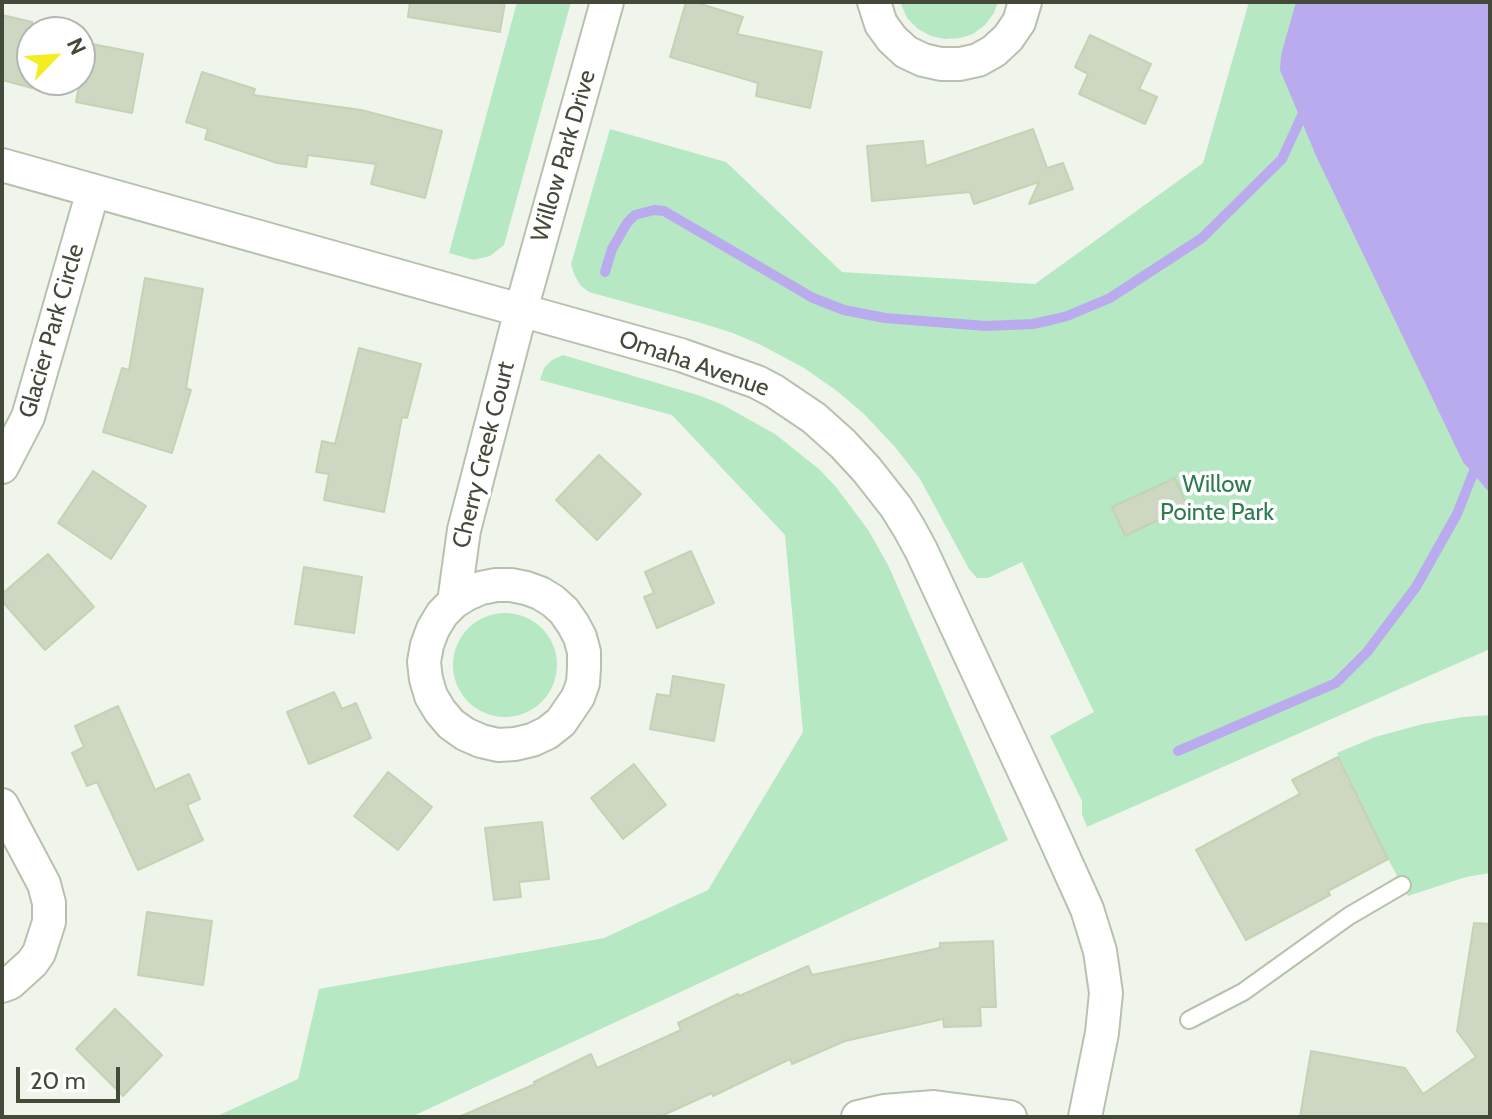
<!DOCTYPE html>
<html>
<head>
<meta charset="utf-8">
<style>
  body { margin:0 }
  #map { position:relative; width:1492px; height:1119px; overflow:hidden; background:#f0f5ec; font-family:Cabin,sans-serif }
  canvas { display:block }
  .frame { position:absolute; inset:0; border:4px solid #434a39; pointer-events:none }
  .north { position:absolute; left:16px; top:16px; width:80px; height:80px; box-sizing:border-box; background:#fff; border:2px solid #b4b7b0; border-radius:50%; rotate:65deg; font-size:22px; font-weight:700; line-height:32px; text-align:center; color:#434a39 }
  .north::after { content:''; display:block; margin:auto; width:28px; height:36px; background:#f4ed24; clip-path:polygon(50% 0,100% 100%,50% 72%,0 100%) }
  .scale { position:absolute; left:16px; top:1067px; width:104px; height:36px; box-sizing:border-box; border:4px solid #434a39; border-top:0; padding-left:10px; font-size:24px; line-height:28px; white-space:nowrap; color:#434a39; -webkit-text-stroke:6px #fff; paint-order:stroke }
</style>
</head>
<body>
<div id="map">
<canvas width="1492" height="1119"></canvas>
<div class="frame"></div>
<div class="north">N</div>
<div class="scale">20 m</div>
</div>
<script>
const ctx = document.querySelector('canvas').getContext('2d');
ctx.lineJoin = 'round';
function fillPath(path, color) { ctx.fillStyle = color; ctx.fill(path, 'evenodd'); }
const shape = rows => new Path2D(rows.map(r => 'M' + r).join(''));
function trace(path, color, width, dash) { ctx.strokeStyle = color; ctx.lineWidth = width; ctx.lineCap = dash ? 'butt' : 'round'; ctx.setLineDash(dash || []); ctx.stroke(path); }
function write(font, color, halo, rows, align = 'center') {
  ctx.font = font + ' Cabin,sans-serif'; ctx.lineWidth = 7; ctx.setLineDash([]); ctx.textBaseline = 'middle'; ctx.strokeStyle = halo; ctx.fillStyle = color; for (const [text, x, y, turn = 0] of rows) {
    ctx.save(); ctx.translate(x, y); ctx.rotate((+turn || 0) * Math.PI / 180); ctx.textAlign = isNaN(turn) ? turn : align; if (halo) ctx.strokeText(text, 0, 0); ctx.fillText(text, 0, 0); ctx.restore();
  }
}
fillPath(shape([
  [517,2,571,2,504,245,490,256,474,260,449,253],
  [900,2,998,2,994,13,985,25,973,34,960,38,945,39,931,36,918,29,907,18],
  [1249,2,1490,2,1490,649,1087,827,1082,814,1082,801,1050,736,1094,712,1022,562,988,578,977,578,969,569,920,479,895,447,865,415,837,391,804,368,761,345,733,333,701,323,589,292,580,285,574,274,571,264,610,129,726,162,842,272,1035,284,1203,163],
  [563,355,701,396,723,405,775,434,819,469,836,487,869,531,889,567,1008,840,411,1117,215,1117,298,1079,319,989,604,938,708,890,803,732,785,535,672,415,540,380,544,368,552,360],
  '453 665a52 52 0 1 1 104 0a52 52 0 1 1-104 0Z',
  [1490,715,1490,873,1466,877,1408,896,1388,859,1337,753,1375,737,1423,724,1463,717]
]), '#b6e8c3');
fillPath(shape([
  [1296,2,1490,2,1490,493,1463,462,1317,158,1280,70,1281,55]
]), '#baabef');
trace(shape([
  [605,272,612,249,627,223,635,215,654,210,664,211,813,298,844,310,885,318,986,326,1033,324,1051,320,1067,316,1110,298,1202,238,1282,159,1305,109],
  [1178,751,1336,683,1367,652,1416,587,1457,514,1478,461]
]), '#baabef', 10);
const building = shape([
  [410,2,505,2,500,32,408,17,410,2],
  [686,2,694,2,743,17,737,34,822,52,810,108,756,96,758,83,670,57,686,2],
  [2,15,32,22,32,88,2,80,2,15],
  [1090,35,1151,64,1139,89,1157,97,1145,124,1079,94,1088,74,1075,67,1090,35],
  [87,43,143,54,132,113,76,102,87,43],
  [202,72,255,89,253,95,361,110,442,131,425,198,371,184,376,164,308,155,306,167,277,163,205,139,208,129,186,122,202,72],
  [1033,129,1047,168,1063,163,1073,189,1029,204,1039,182,974,204,970,192,872,201,867,146,923,141,926,166,1033,129],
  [145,278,203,289,186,388,191,390,172,453,103,432,122,368,129,370,145,278],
  [359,348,421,364,407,418,402,417,384,512,324,500,329,474,316,472,322,441,335,444,359,348],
  [599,455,641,494,597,540,556,500,599,455],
  [93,471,146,506,111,559,58,523,93,471],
  [1175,478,1187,506,1125,536,1112,507,1175,478],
  [691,551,714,603,657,628,644,597,654,593,645,572,691,551],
  [48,554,94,607,45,650,2,601,2,594,48,554],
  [304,567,362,577,354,633,295,624,304,567],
  [673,676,724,685,714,741,650,729,657,694,670,696,673,676],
  [334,692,342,709,356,703,371,738,309,764,287,712,334,692],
  [118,706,155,790,189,774,200,799,187,805,203,840,138,870,97,782,87,786,72,753,84,747,75,726,118,706],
  [1338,757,1388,859,1328,891,1330,895,1246,940,1196,850,1300,794,1292,780,1338,757],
  [634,764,666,805,623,839,591,798,634,764],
  [388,772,432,807,398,850,354,816,388,772],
  [542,822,549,879,519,882,521,897,494,900,485,828,542,822],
  [147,912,212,921,203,985,138,975,147,912],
  [1474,923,1490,924,1490,1117,1300,1117,1311,1051,1405,1068,1423,1094,1476,1057,1457,1031,1474,923],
  [993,941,996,1007,980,1007,981,1026,944,1027,943,1019,845,1041,792,1064,790,1059,713,1096,712,1093,659,1117,459,1117,535,1084,534,1082,591,1054,597,1068,681,1030,678,1023,738,994,739,996,808,966,812,975,940,948,940,943,993,941],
  [115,1009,162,1055,123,1096,76,1049,115,1009]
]);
fillPath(building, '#ced7c1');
trace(building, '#c5d2b4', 2);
const service = shape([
  [1189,1020,1243,992,1349,916,1402,885]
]);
const minor = shape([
  [874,2,881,24,892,39,906,52,923,60,941,64,960,64,978,60,994,51,1008,38,1019,22,1025,2],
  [2,165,681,355,757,382,774,391,814,418,843,444,867,470,896,507,909,528,921,550,1044,814,1087,909,1100,951,1106,993,1102,1033,1085,1117],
  [2,467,28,417,93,191],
  [454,602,467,594,481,588,496,585,511,585,526,588,540,593,553,601,564,611,573,624,580,637,584,652,584,668,583,683,578,697,561,722,547,733,532,740,515,744,498,745,481,741,465,734,451,724,440,711,431,696,426,679,424,662,427,645,433,629,442,614,454,602,464,530,521,310,607,2],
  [2,805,44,884,49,903,49,922,39,953,32,963,10,983,2,986],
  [858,1117,884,1111,934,1107,1010,1117]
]);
trace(service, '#b8c1ae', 20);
trace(minor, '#b8c1ae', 36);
trace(service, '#fff', 16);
trace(minor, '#fff', 32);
write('24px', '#434a39', '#fff', [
  ["Willow Park Drive",564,156,-74],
  ["Glacier Park Circle",52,331,-74],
  ["Omaha Avenue",694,364,19],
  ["Cherry Creek Court",484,455,-76]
]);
write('24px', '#2d7b4f', '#fff', [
  ["Willow",1217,485],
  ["Pointe Park",1217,513]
]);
</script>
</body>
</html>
